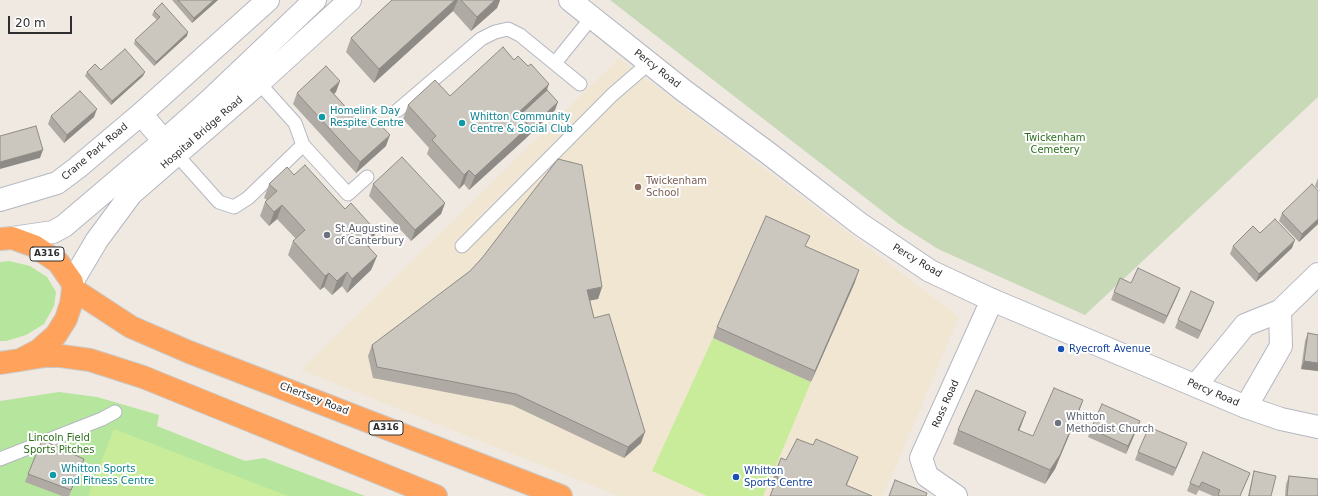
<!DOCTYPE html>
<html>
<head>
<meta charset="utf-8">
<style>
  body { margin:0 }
  #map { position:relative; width:1318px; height:496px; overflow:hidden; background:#efe9e1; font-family:"DejaVu Sans",sans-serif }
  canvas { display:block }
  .scale { position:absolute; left:8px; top:16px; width:64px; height:18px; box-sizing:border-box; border:2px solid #2e2e2e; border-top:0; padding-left:5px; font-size:12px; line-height:14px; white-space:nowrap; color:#2e2e2e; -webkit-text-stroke:3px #fff; paint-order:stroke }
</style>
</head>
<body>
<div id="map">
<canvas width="1318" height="496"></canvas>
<div class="scale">20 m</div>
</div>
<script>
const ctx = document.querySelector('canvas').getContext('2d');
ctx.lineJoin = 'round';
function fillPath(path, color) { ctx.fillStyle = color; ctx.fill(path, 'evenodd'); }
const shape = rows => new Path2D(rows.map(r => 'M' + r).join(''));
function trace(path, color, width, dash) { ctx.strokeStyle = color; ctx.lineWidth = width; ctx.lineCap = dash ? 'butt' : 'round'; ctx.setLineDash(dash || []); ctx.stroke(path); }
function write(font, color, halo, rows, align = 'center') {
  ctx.font = font + ' "DejaVu Sans",sans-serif'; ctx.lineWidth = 4; ctx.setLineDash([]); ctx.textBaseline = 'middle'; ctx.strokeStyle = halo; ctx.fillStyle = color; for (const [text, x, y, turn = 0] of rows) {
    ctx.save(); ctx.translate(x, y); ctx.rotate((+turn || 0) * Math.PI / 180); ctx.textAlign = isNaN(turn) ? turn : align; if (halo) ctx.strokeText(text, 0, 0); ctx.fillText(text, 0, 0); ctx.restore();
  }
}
fillPath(shape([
  [619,58,959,317,883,496,619,496,301,370]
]), '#f0e6d1');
fillPath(shape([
  [9,261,30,266,47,277,56,292,54,306,44,324,26,335,6,341,0,341,0,262],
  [59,392,97,397,159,415,157,426,245,461,264,458,365,496,0,496,0,401]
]), '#b6e59e');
fillPath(shape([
  [610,0,1318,0,1318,97,1085,315,938,249,899,224]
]), '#c8d9b8');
fillPath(shape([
  [713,338,811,382,763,496,707,496,652,471],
  [114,429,288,496,88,496]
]), '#c9ec9a');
const lane = shape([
  [555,63,592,17],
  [398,110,481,39,495,32,508,29,520,35,580,84],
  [303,145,348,194,367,177],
  [177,155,219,202,234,207,248,198,303,145,295,123,259,83],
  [462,246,612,95,649,63],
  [0,459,102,419,115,412]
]);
const street = shape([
  [141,114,164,141],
  [0,200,57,183,77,168,141,114,268,0],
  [1196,385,1245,325,1280,311,1318,274],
  [1246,407,1281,346,1280,311],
  [956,496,927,476,921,458,992,300]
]);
const secondary = shape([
  [570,0,683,90,768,153,860,224,930,271,992,300,1246,407,1281,419,1318,427],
  [12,238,53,232,64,226,164,141,210,100,315,0],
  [72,282,97,240,131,194,259,83,350,0]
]);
const highway = shape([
  [0,239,12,238,34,246,58,262,72,282,73,289,71,304,66,319,56,335,39,350,20,360,0,363],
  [73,289,131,327,189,352,561,496],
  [20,360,45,356,61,356,90,360,143,377,436,496]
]);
trace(lane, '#b4b7c1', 15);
trace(street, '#b4b7c1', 24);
trace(secondary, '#b4b7c1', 24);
trace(highway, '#c9c9c9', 24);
trace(lane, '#fff', 13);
trace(street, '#fff', 22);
trace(secondary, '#fff', 22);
trace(highway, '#ffa35c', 22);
fillPath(shape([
  [172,0,218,0,192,23],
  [392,0,500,0,497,8,471,31,453,11,374,83,346,52,351,38],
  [154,11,187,36,154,66,134,44,135,40,157,20,152,15],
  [514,60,547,90,555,110,524,140,469,190,464,184,459,189,427,154,429,148,403,119,408,105,450,96],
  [101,70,143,76,111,105,85,76,87,72],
  [336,92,334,94,364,127,386,146,356,173,293,104,297,93],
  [51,116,94,117,64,143,48,124],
  [294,175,345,209,376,231,371,245,368,247,377,256,371,270,347,293,342,286,332,295,324,287,320,290,288,255,293,241,296,239,277,219,269,226,260,216,265,202,267,200,264,198,269,184],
  [1318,178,1318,189,1315,186],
  [373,184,445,203,441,214,411,241,369,196],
  [1318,191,1318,224,1299,242,1279,221,1282,213],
  [1260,233,1292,248,1256,282,1230,254,1233,246],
  [806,246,855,282,811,382,713,338,717,327],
  [1131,283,1180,288,1177,296,1164,324,1111,300,1114,292],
  [602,287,598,299,590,300,594,318,641,443,624,458,512,405,373,378,368,356,372,345],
  [1211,310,1198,339,1175,328,1178,320],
  [1308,333,1318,335,1318,371,1301,369,1305,341],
  [1083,400,1078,414,1055,469,1045,484,953,444,958,430,1026,412,1019,431,1033,436],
  [1140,421,1126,454,1088,437,1091,429],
  [813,445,858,457,847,485,773,489,770,487,774,476,786,460],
  [1184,451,1173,476,1135,460,1138,452],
  [84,459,69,496,62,496,25,482,28,474],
  [1254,471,1271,496,1248,496,1252,479],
  [1250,473,1240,496,1213,496,1199,490,1196,495,1187,491,1190,483],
  [1289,476,1318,496,1285,496,1286,484]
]), '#afaba4');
fillPath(shape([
  [214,0,218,0,192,23,194,18],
  [455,0,458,0,453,11,374,83,379,69],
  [495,0,500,0,497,8,471,31,477,17],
  [188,32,187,36,154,66,156,62],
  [145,72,143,76,111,105,112,101],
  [340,81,336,92,326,101,330,90],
  [549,84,544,98,518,122,518,113],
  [558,102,555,110,524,140,469,190,475,176,529,126],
  [97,109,94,117,64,143,67,135],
  [390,135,386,146,356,173,360,162],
  [43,150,40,158,0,169,0,162],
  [469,170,464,184,459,189,464,175],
  [445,203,441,214,411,241,415,230],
  [282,205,277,219,269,226,274,212],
  [1318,219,1318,224,1299,242,1302,234],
  [376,231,371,245,358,256,364,242],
  [1295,240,1292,248,1256,282,1259,274],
  [377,256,371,270,347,293,352,279],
  [859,270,855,282,811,382,815,371],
  [347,272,342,286,332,295,337,281],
  [329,273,324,287,320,290,325,276],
  [602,287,598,299,583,302,587,290],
  [1180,288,1177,296,1164,324,1167,316],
  [1214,302,1211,310,1198,339,1201,331],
  [1304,361,1318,363,1318,371,1301,369],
  [1083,400,1078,414,1055,469,1045,484,1050,470],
  [1026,412,1021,426,1013,444,1018,430],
  [1140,421,1137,429,1126,454,1128,446],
  [645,432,641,443,624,458,628,447],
  [1187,443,1184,451,1173,476,1176,468]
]), '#8e8b86');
const building = shape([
  [178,0,214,0,194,18,178,0],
  [392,0,455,0,379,69,351,38,392,0],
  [461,0,495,0,477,17,461,0],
  [162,3,188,32,156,62,135,40,160,17,154,11,162,3],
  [503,47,514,60,518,56,528,66,531,64,549,84,518,113,529,126,475,176,469,170,464,175,432,140,436,136,408,105,435,80,450,96,503,47],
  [125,49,145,72,112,101,87,72,95,64,101,70,125,49],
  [326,66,340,81,330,90,364,127,374,118,390,135,360,162,297,93,326,66],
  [547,90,558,102,527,131,529,126,520,115,547,90],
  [80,91,97,109,67,135,51,116,80,91],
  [36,126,43,150,0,162,0,136,36,126],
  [402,157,445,203,415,230,373,184,402,157],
  [558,159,582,165,602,287,587,290,594,318,609,314,645,432,628,447,516,394,377,367,372,345,470,271,482,258,558,159],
  [305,165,345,209,351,203,376,231,364,242,377,256,352,279,347,272,337,281,329,273,325,276,293,241,305,230,282,205,274,212,265,202,277,191,269,184,287,167,294,175,305,165],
  [1312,184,1318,191,1318,219,1302,234,1282,213,1312,184],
  [766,216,810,236,805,246,859,270,815,371,717,327,766,216],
  [1275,219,1295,240,1259,274,1233,246,1253,226,1260,233,1275,219],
  [1138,268,1180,288,1167,316,1114,292,1120,278,1131,283,1138,268],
  [1191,291,1214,302,1201,331,1178,320,1191,291],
  [1308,333,1318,335,1318,363,1304,361,1308,333],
  [1054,388,1083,400,1060,455,1050,470,958,430,976,390,1026,412,1018,430,1033,436,1054,388],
  [1102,404,1140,421,1128,446,1091,429,1102,404],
  [1149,427,1187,443,1176,468,1138,452,1149,427],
  [797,439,813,445,816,439,858,457,846,485,872,496,770,496,778,477,774,476,781,458,786,460,797,439],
  [42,440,84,459,71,490,28,474,42,440],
  [1203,452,1250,473,1240,496,1220,496,1218,495,1220,490,1202,482,1199,487,1190,483,1203,452],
  [1254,471,1276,476,1271,496,1249,496,1254,471],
  [1289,476,1318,479,1318,496,1287,496,1289,476],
  [895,480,927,493,926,496,889,496,895,480]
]);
fillPath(building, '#cbc7bf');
trace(building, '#8e8b86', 1);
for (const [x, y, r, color] of [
  [322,117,4,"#0f9aa8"],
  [462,123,4,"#0f9aa8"],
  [638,187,4,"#8d6e63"],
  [327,235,4,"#6b7280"],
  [1061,349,4,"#1a4fb4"],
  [1058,423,4,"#6b7280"],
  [53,475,4,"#0f9aa8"],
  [736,477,4,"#1a4fb4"]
]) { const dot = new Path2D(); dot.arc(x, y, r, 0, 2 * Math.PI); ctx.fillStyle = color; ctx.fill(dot); trace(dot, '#fff', 1.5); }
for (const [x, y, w] of [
  [47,254,34],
  [386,428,34]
]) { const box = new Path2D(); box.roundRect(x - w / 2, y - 7, w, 14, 3); ctx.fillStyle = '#fff'; ctx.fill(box); trace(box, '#2e2e2e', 1); }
write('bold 9px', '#2e2e2e', null, [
  ["A316",47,254],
  ["A316",386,428]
]);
write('10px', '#2e2e2e', '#fff', [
  ["Percy Road",657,69,38],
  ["Hospital Bridge Road",202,133,-41],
  ["Crane Park Road",95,152,-40],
  ["Percy Road",917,261,31],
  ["Percy Road",1213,393,23],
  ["Chertsey Road",314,399,21],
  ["Ross Road",946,404,-66]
]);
write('10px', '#0d838f', '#fff', [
  ["Homelink Day",330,111],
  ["Respite Centre",330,123],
  ["Whitton Community",470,117],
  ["Centre & Social Club",470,129],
  ["Whitton Sports",61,469],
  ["and Fitness Centre",61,481]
], 'left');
write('10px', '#2c6e1b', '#fff', [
  ["Twickenham",1055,138],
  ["Cemetery",1055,150],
  ["Lincoln Field",59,438],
  ["Sports Pitches",59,450]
]);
write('10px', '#785e54', '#fff', [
  ["Twickenham",646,181],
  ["School",646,193]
], 'left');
write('10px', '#5b616d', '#fff', [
  ["St.Augustine",335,229],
  ["of Canterbury",335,241],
  ["Whitton",1066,417],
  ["Methodist Church",1066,429]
], 'left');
write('10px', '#164399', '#fff', [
  ["Ryecroft Avenue",1069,349],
  ["Whitton",744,471],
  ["Sports Centre",744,483]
], 'left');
</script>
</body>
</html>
